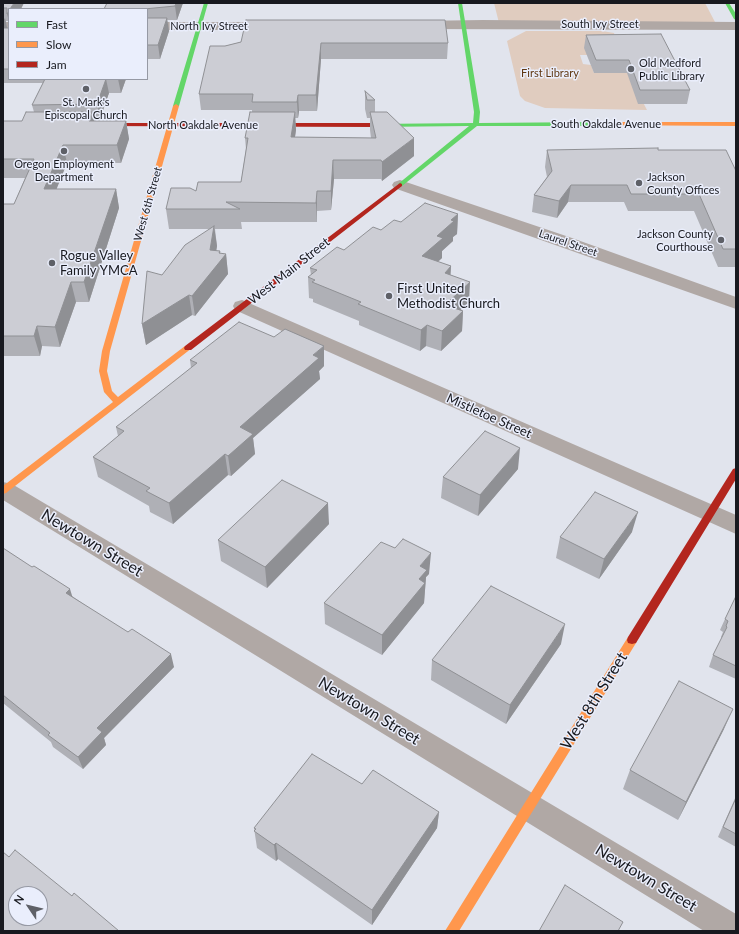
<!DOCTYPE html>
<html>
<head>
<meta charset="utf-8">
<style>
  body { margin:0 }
  #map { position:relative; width:739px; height:934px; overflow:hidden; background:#e1e4ed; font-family:Lato,sans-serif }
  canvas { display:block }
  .frame { position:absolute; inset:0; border:4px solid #18191f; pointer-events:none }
  .legend { position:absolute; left:8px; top:8px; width:140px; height:72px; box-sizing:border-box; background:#eaeefc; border:1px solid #9699a4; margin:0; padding:5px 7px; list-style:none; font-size:12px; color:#18191f }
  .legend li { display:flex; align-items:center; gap:8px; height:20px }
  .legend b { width:20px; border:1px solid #9699a4 }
  .north { position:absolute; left:8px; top:886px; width:40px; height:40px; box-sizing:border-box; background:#eaeefc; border:1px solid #9699a4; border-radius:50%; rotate:305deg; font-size:11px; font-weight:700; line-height:16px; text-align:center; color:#18191f }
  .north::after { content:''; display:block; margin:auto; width:14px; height:18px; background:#5e6067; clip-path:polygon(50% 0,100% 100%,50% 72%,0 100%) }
</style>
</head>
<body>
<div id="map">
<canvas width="739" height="934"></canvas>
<div class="frame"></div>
<ul class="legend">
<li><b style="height:5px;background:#63d668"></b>Fast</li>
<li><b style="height:5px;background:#ff974d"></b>Slow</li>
<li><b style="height:5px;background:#b3261e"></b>Jam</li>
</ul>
<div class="north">N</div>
</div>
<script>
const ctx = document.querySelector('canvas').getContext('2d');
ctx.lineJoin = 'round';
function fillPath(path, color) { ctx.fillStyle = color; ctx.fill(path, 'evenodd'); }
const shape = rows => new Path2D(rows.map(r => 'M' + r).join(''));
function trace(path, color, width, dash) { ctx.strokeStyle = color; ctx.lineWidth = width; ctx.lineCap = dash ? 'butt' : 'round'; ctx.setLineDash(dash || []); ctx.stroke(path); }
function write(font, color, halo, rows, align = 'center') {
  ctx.font = font + ' Lato,sans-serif'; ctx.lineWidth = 3; ctx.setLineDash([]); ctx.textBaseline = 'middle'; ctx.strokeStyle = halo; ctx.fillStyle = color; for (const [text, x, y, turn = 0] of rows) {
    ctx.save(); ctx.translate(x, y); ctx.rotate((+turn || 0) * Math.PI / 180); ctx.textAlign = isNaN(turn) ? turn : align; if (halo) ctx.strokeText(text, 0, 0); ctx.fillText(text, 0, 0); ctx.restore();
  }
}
fillPath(shape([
  [494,3,705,3,715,22,499,23],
  [526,31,602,31,614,33,619,47,587,55,580,55,583,64,591,65,594,73,628,73,647,110,545,108,525,101,520,96,507,41]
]), '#e0ccbf');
fillPath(shape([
  [483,20,736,22,736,30,416,29,410,25,416,21,483,20],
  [3,22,9,22,9,30,3,30,3,22],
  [147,22,274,22,280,26,274,30,147,30,147,22],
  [400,180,572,238,736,297,736,309,394,188,392,185,394,182,400,180],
  [242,300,736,515,736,534,235,310,233,306,235,302,242,300],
  [3,482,12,484,736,914,736,931,704,931,3,500,3,482]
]), '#b0a8a5');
fillPath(shape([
  [204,3,208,3,179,106,174,107,173,106,204,3],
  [458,3,462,3,480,112,479,123,597,122,600,124,597,126,477,126,402,186,398,186,398,184,469,126,373,127,370,125,371,124,473,123,474,112,458,3],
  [725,3,729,3,736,14,736,20,734,19,725,3]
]), '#63d668');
fillPath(shape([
  [176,104,179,106,110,351,107,371,112,391,118,397,185,346,191,346,192,348,6,493,3,494,3,486,113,402,104,392,99,371,102,351,173,106,176,104],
  [597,122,736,122,736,126,595,125,595,123,597,122],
  [632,636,636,637,637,640,636,643,459,931,445,931,628,637,632,636]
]), '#ff974d');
fillPath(shape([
  [96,123,373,123,376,125,373,127,94,126,93,125,96,123],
  [400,183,402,184,402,186,191,350,185,350,184,348,185,346,400,183],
  [736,468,736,479,636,643,632,644,628,643,627,640,628,637,733,469,736,468]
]), '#b3261e');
fillPath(shape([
  [3,3,21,9,9,21,6,21,7,28,9,28,9,79,126,79,121,93,109,93,100,119,93,119,94,121,126,121,129,139,121,163,67,163,56,189,116,189,119,208,89,302,76,302,60,347,42,346,40,356,3,356,3,204,14,204,25,178,3,178,3,121,22,121,34,112,32,105,43,83,3,83],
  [107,3,183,3,177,20,167,20,169,31,160,59,148,59,147,63,147,9,104,9],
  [586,35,690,90,687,104,638,104,627,73,594,73,584,48],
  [241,42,448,43,447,59,321,59,317,111,299,111,298,118,295,118,296,130,295,137,371,138,370,130,370,118,367,118,365,109,365,91,375,100,375,112,414,156,382,181,381,179,334,179,331,210,317,211,317,222,241,222,242,229,215,229,217,246,216,251,220,253,226,254,228,274,195,316,192,315,146,345,142,324,162,275,210,229,169,229,166,209,196,191,241,182,246,149,245,138,252,112,252,110,201,110,199,94,225,46],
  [547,150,658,150,736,171,736,267,718,267,694,211,628,211,624,202,568,202,557,218,532,212,534,195,547,177,545,167],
  [458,214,457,234,453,237,453,241,442,251,442,258,438,262,451,266,450,275,469,302,460,310,463,311,462,331,441,351,426,346,420,351,359,325,359,321,313,302,313,299,309,298,308,277,311,275,310,268,381,230,401,222],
  [190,360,324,366,319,371,320,379,253,438,255,454,231,476,228,475,173,524,150,512,149,506,98,477,93,457,118,436,116,427,191,368],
  [518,469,478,516,441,498,443,477],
  [329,524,267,588,221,561,218,540],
  [632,532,599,579,556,558,560,537],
  [3,548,174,667,104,738,106,745,83,769,53,747,51,742,3,703],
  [429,574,426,577,424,603,382,655,325,624,324,603],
  [736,596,736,679,709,667,713,655,722,638,721,637,723,632,720,630,725,619],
  [561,644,506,724,431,680,432,660],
  [724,729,678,820,623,789,630,770],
  [362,784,439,812,437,828,372,925,278,859,276,861,257,848,254,828],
  [736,796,736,847,718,837]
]), '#afb0b6');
fillPath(shape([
  [14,3,24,3,21,9,10,9],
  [176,3,183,3,177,20,175,6],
  [9,11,9,21,7,14],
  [5,18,8,32,3,41,3,21],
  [167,18,169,31,160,59,158,45],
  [321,43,321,59,317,111,316,95],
  [147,49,148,59,147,63],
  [106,79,109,93,100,119,97,104],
  [118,79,126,79,121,93],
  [298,95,299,111,298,118,297,102],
  [92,112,96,130,89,121],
  [295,112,296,130,292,156,291,137],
  [126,121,129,139,121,163,117,145],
  [414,138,414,156,382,181,382,162],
  [63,145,67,163,49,208,44,189],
  [333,160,334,179,331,210,331,191],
  [571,185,568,202,557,218,559,201],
  [116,189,119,208,89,302,84,282],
  [317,191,317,222,316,203],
  [458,214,457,234,453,237,453,241,442,251,442,258,421,276,422,256,437,236,451,220],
  [214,226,217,246,213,270,210,250],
  [220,251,221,260,226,254,228,274,195,316,192,296],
  [451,266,450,286,445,273],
  [71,282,76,302,60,347,55,327],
  [470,282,469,302,444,326,445,305],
  [189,295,192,315,146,345,142,324],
  [463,311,462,331,441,351,442,331],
  [427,325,426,346,420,351,421,330],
  [37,326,42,346,40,356,34,336],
  [324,346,324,366,319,371,320,379,253,438,255,454,231,476,228,456,240,427,313,355],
  [520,448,518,469,478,516,480,495],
  [225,454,228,475,173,524,169,503],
  [328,503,329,524,267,588,265,567],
  [638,512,632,532,599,579,604,559],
  [431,553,429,574,426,577,424,603,382,655,382,635,420,566],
  [70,589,74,602,66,593],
  [565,624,561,644,506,724,510,705],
  [171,654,174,667,104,738,106,745,83,769,78,757,97,728],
  [733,709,724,729,678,820,686,802],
  [439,812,437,828,372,925,372,910],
  [276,843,278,859,276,861,274,845]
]), '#8f9094');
const building = shape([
  [3,3,14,3,10,9,9,9,9,11,7,14,7,8,3,8,3,3],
  [107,3,176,3,175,6,144,9,104,9,107,3],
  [147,18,167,18,158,45,147,45,147,18],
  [246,20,445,20,448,43,321,43,316,95,298,95,297,102,252,102,253,94,199,94,210,46,225,46,241,42,246,20],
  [3,28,9,28,9,69,3,69,3,28],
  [661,34,690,90,640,90,629,60,596,60,586,35,661,34],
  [45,79,110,79,106,79,97,104,32,105,45,79],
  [365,91,375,100,367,100,365,91],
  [26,112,92,112,89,121,126,121,117,145,63,145,44,189,116,189,84,282,71,282,55,327,37,326,34,336,3,336,3,204,14,204,34,159,3,159,3,121,22,121,26,112],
  [250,112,295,112,291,137,376,138,370,112,387,112,414,138,382,162,381,160,333,160,331,191,317,191,316,203,226,202,240,209,166,209,171,188,190,188,196,191,198,182,241,182,248,138,245,138,250,112],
  [658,148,658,150,726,150,736,171,736,249,723,249,699,194,631,194,627,185,571,185,559,201,534,195,552,171,547,150,658,148],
  [425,203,458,214,451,220,454,221,437,236,443,238,422,256,451,266,445,273,470,282,445,305,463,311,442,331,427,325,421,330,358,304,361,302,312,282,315,280,308,277,317,270,310,268,337,247,344,250,373,227,381,230,394,220,401,222,425,203],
  [214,226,210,250,220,251,219,253,226,254,192,296,189,295,142,324,147,271,162,275,185,245,214,226],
  [239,322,274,337,285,329,324,346,313,355,319,358,240,427,253,434,228,456,225,454,169,503,146,491,150,488,93,457,124,431,116,427,197,363,190,360,239,322],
  [485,431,520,448,480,495,443,477,485,431],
  [282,480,328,503,265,567,218,540,282,480],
  [595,492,638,512,604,559,560,537,595,492],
  [403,539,431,553,420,566,427,570,419,579,425,583,382,635,324,603,381,542,395,548,403,539],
  [3,548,32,567,34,566,70,589,66,593,128,632,132,629,171,654,97,728,102,732,78,757,48,735,50,733,3,695,3,548],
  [491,586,565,624,510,705,432,660,491,586],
  [736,596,736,666,713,655,727,627,726,626,728,621,725,619,736,596],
  [679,681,733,709,686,802,630,770,679,681],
  [312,754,362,784,373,770,439,812,372,910,276,843,274,845,254,831,256,829,254,828,312,754],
  [736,798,736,834,723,827,736,798],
  [15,850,72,896,74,893,119,931,3,931,3,852,9,857,15,850],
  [16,894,40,894,40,918,16,918,16,894],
  [565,885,623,922,618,931,539,931,565,885]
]);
fillPath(building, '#cccdd4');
trace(building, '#8f9094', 1);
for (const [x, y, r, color] of [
  [631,69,4,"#5e6067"],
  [86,89,4,"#5e6067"],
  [64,151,4,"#5e6067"],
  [639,183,4,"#5e6067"],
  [721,240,4,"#5e6067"],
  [52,263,4,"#5e6067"],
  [389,296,4,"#5e6067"]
]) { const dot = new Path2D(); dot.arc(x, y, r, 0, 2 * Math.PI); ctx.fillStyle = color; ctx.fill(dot); trace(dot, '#eaeefc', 1.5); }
write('11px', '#18191f', '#eaeefc', [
  ["South Ivy Street",600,24],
  ["North Ivy Street",209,26],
  ["South Oakdale Avenue",606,124],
  ["North Oakdale Avenue",203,125],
  ["West 6th Street",148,204,-74],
  ["Laurel Street",568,243,19]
]);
write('11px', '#18191f', '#eaeefc', [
  ["Old Medford",639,63],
  ["Public Library",639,76],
  ["St. Mark's",86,102,"center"],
  ["Episcopal Church",86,115,"center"],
  ["Oregon Employment",64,164,"center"],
  ["Department",64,177,"center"],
  ["Jackson",647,177],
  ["County Offices",647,190],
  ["Jackson County",713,234,"right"],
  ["Courthouse",713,247,"right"]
], 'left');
write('11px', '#613813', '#eaeefc', [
  ["First Library",550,73]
]);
write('13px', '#18191f', '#eaeefc', [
  ["Rogue Valley",60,256],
  ["Family YMCA",60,271],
  ["First United",397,289],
  ["Methodist Church",397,304]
], 'left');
write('13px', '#18191f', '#eaeefc', [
  ["West Main Street",289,271,-38],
  ["Mistletoe Street",489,416,24]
]);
write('16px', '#18191f', '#eaeefc', [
  ["Newtown Street",92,543,31],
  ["West 8th Street",594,701,-58],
  ["Newtown Street",369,711,31],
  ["Newtown Street",646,878,31]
]);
</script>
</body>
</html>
